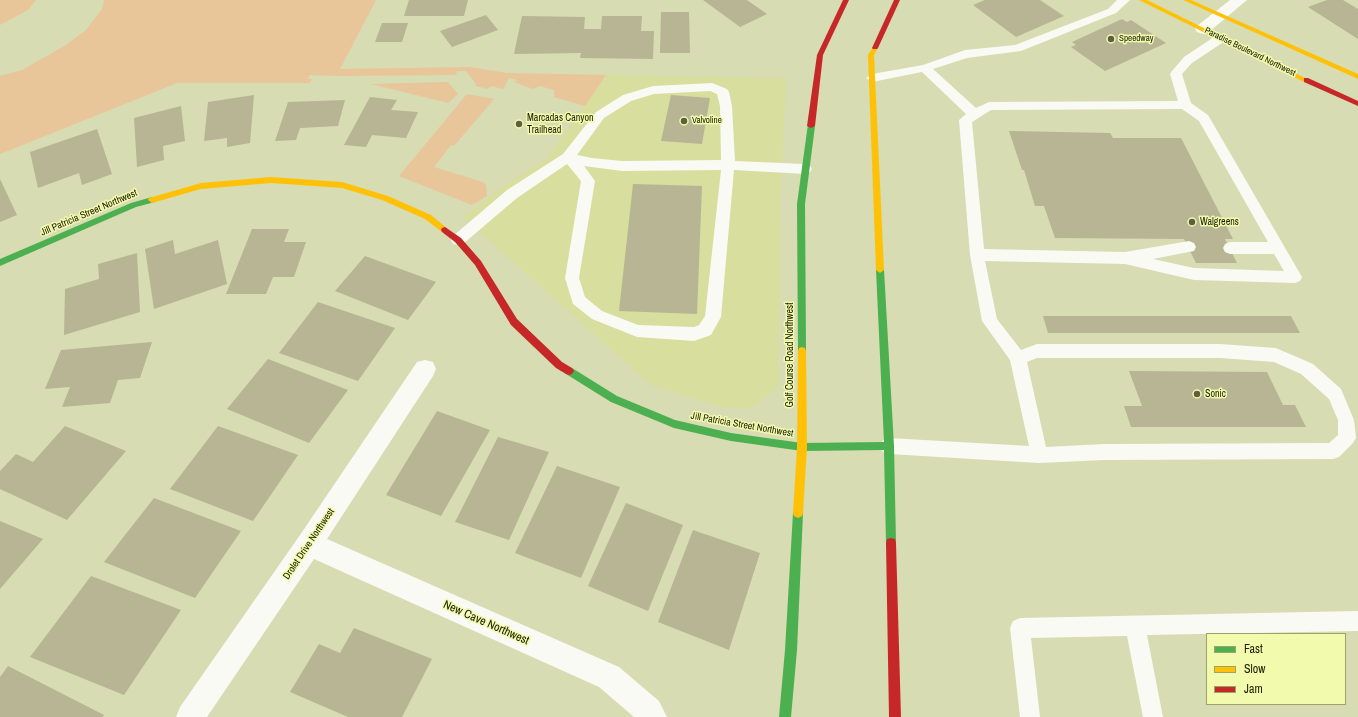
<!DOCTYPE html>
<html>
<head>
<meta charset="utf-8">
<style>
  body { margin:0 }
  #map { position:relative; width:1358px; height:717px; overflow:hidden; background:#d7dcb2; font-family:"Archivo Narrow",sans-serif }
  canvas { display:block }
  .legend { position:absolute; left:1206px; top:633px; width:140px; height:72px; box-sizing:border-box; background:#f2faae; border:1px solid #9ca269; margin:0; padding:5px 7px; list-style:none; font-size:12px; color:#1c1e01 }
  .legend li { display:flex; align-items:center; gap:8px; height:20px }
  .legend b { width:20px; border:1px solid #9ca269 }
</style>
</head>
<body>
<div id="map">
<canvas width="1358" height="717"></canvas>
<ul class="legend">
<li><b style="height:5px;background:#4caf50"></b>Fast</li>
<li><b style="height:5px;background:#ffc107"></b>Slow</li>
<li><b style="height:5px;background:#c62828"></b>Jam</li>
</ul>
</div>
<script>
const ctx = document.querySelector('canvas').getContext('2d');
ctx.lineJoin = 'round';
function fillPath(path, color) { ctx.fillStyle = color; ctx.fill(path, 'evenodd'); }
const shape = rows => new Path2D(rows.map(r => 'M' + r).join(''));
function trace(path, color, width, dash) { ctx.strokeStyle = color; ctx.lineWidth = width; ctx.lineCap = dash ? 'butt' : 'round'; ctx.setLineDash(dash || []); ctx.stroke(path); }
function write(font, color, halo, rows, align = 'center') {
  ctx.font = font + ' "Archivo Narrow",sans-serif'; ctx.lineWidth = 3; ctx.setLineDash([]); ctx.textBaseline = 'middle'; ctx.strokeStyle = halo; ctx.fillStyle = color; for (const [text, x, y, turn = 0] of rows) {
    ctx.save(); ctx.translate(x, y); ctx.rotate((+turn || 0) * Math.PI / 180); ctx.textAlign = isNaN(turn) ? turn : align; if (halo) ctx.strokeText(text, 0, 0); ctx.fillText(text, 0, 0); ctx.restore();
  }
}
fillPath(shape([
  [606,75,786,78,780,211,778,387,751,408,721,407,651,385,463,217,505,185,547,159]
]), '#d8de9d');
fillPath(shape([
  [0,0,36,0,28,10,0,25],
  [104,0,376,0,340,69,470,67,507,73,606,75,585,106,554,97,554,90,540,86,533,89,514,82,517,80,509,78,503,89,491,86,488,89,475,86,476,84,466,71,457,71,456,75,337,76,310,75,308,79,312,79,310,83,177,83,0,154,0,76,22,70,66,45,86,30,102,9],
  [448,82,458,94,448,103,371,84],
  [467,94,494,99,454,146,451,145,434,167,483,182,486,185,487,196,472,205,399,176]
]), '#e9c59a');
fillPath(shape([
  [409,0,468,0,464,16,404,16],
  [703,0,747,0,767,14,740,27],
  [985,0,1040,0,1064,16,1016,37,973,5],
  [1327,0,1343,0,1358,9,1358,39,1308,7],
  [661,12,689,12,690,53,660,53],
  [486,15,498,30,452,47,440,31],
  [522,16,585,17,584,29,601,29,602,16,642,16,641,31,654,31,653,59,580,58,581,53,514,54],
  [1122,19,1127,22,1131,20,1166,43,1105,71,1071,47,1076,45,1072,42],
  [382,23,408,23,402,42,375,42],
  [254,95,250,143,227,147,227,138,204,141,208,102],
  [671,95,710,98,702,144,661,141],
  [370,97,397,100,391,110,418,112,406,138,372,135,366,147,344,145],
  [345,100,338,126,300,128,296,140,275,141,288,102],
  [181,106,185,141,163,146,164,160,137,167,134,118],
  [97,129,112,174,82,185,79,173,38,188,30,152],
  [1009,131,1110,133,1113,138,1181,138,1233,239,1225,239,1237,263,1196,263,1184,239,1055,238,1044,206,1035,206,1024,170,1022,170],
  [0,179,17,215,0,222],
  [633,184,702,186,697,314,619,311],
  [252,229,289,229,284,242,306,242,294,277,273,277,266,294,226,294],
  [173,240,175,254,218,240,227,284,154,309,145,249],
  [137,253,140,312,64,335,65,289,99,279,98,264],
  [365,256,436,282,408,320,335,291],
  [318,302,395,328,358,381,279,353],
  [1043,316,1291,316,1300,333,1048,333],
  [152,342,140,378,118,380,110,403,62,407,70,387,45,389,61,350],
  [268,359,348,390,309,443,227,409],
  [1129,371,1267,372,1283,405,1295,405,1306,427,1131,427,1124,406,1142,406],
  [437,411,490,430,441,516,386,495],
  [65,426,126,451,67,520,0,489,0,471,16,454,33,462],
  [218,426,298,455,253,521,170,489],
  [498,437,549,452,509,540,455,522],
  [557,466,620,487,581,578,515,553],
  [154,498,241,531,195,598,104,562],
  [626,503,683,525,648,611,588,586],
  [0,521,43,539,0,589],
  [693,530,760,553,729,650,658,622],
  [91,576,181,610,124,695,30,657],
  [354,628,432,659,402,717,348,717,290,692,319,644,340,653],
  [8,666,104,715,103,717,0,717,0,677]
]), '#b7b594');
fillPath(shape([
  [1117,0,1130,0,1116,13,1021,51,967,58,933,69,976,108,989,102,1178,101,1170,74,1172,71,1184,57,1217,35,1225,35,1227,38,1225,41,1192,63,1182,74,1191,103,1208,115,1302,277,1300,281,1295,283,1194,280,1125,264,985,261,997,319,1021,350,1037,344,1220,344,1276,348,1313,364,1341,389,1354,420,1356,438,1353,443,1339,457,1333,459,1104,460,1039,463,889,454,883,452,880,446,883,440,889,438,1029,446,1010,360,982,321,970,255,959,120,966,114,922,72,872,82,866,78,872,74,923,65,965,50,1015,45,1108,9,1117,0],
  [1182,109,1199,121,1268,242,1230,242,1225,244,1223,248,1225,252,1230,254,1274,254,1284,271,1194,268,1153,259,1194,251,1196,247,1194,243,1189,241,1125,252,984,249,972,122,991,110,1182,109],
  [1037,358,1220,358,1274,362,1301,374,1329,399,1338,420,1338,435,1329,443,1104,444,1046,447,1027,362,1037,358],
  [712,83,727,89,729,92,732,106,735,161,805,164,810,166,812,169,810,172,805,174,734,170,721,317,711,335,694,341,637,337,592,319,573,304,565,278,581,181,567,164,517,198,463,244,458,245,453,244,451,240,453,236,507,190,563,154,596,112,623,95,653,86,712,83],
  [710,91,717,94,720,106,721,160,622,161,592,158,577,155,604,118,631,101,654,94,710,91],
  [584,166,622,171,721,170,705,316,699,325,694,327,638,325,602,311,585,297,579,278,595,181,584,166],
  [1358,611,1358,631,1147,635,1163,717,1143,717,1127,636,1031,638,1040,717,1020,717,1010,628,1013,621,1020,618,1358,611]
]), '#f9faf3');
fillPath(shape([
  [1230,0,1247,0,1209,32,1203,34,1197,32,1195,29,1197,26,1230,0],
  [425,360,433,362,436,369,433,376,327,539,619,667,659,701,667,717,634,717,599,687,314,559,207,717,176,717,180,707,300,535,417,362,425,360]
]), '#f9faf3');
fillPath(shape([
  [808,124,814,124,815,126,805,204,806,351,805,354,802,355,799,354,798,351,797,204,808,124],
  [152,197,155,198,156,200,155,202,136,207,0,266,0,259,131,203,152,197],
  [880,267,884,270,894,446,896,543,895,547,891,548,887,547,886,543,884,450,802,451,731,441,674,428,611,402,566,374,564,371,566,368,569,367,572,368,617,396,675,420,731,433,802,443,884,442,876,270,880,267],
  [798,508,802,510,803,513,797,650,791,717,779,717,785,650,793,513,794,510,798,508]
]), '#4caf50');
fillPath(shape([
  [1139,0,1147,0,1309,80,1308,82,1304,82,1139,0],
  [1183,0,1191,0,1358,74,1358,79,1183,0],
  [875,46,878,48,874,55,884,270,880,273,876,270,868,55,873,47,875,46],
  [271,177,342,182,388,196,431,215,449,230,448,232,442,232,425,219,382,200,342,188,271,183,201,189,152,203,148,200,149,198,201,183,271,177],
  [802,347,805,348,806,351,807,447,803,513,802,516,798,518,794,516,793,513,797,447,798,351,799,348,802,347]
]), '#ffc107');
fillPath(shape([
  [843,0,849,0,823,55,815,126,811,128,807,126,817,55,843,0],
  [894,0,900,0,878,48,877,49,873,49,872,48,894,0],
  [1304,78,1308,78,1358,101,1358,106,1304,82,1304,78],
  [445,227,461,238,481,261,517,319,562,362,572,368,574,371,572,374,569,375,566,374,556,368,511,325,475,265,455,242,442,232,441,230,442,228,445,227],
  [891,538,895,539,896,543,901,717,889,717,886,543,887,539,891,538]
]), '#c62828');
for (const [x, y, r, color] of [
  [1111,39,4,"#5d603f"],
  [684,121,4,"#5d603f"],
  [519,124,4,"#5d603f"],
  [1192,222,4,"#5d603f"],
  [1197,394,4,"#5d603f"]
]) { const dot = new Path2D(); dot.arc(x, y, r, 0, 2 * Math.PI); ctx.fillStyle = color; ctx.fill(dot); trace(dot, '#f2faae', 1.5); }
write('9px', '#1c1e01', '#f2faae', [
  ["Speedway",1119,39],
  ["Valvoline",692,121]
], 'left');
write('9px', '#1c1e01', '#f2faae', [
  ["Paradise Boulevard Northwest",1250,52,26]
]);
write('10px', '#1c1e01', '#f2faae', [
  ["Marcadas Canyon",527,118],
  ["Trailhead",527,130],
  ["Walgreens",1200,222],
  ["Sonic",1205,394]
], 'left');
write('10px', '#1c1e01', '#f2faae', [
  ["Jill Patricia Street Northwest",89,213,-23],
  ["Golf Course Road Northwest",790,355,-90],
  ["Jill Patricia Street Northwest",742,425,10],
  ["Drolet Drive Northwest",309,544,-56]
]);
write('12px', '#1c1e01', '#f2faae', [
  ["New Cave Northwest",486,623,24]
]);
</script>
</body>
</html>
